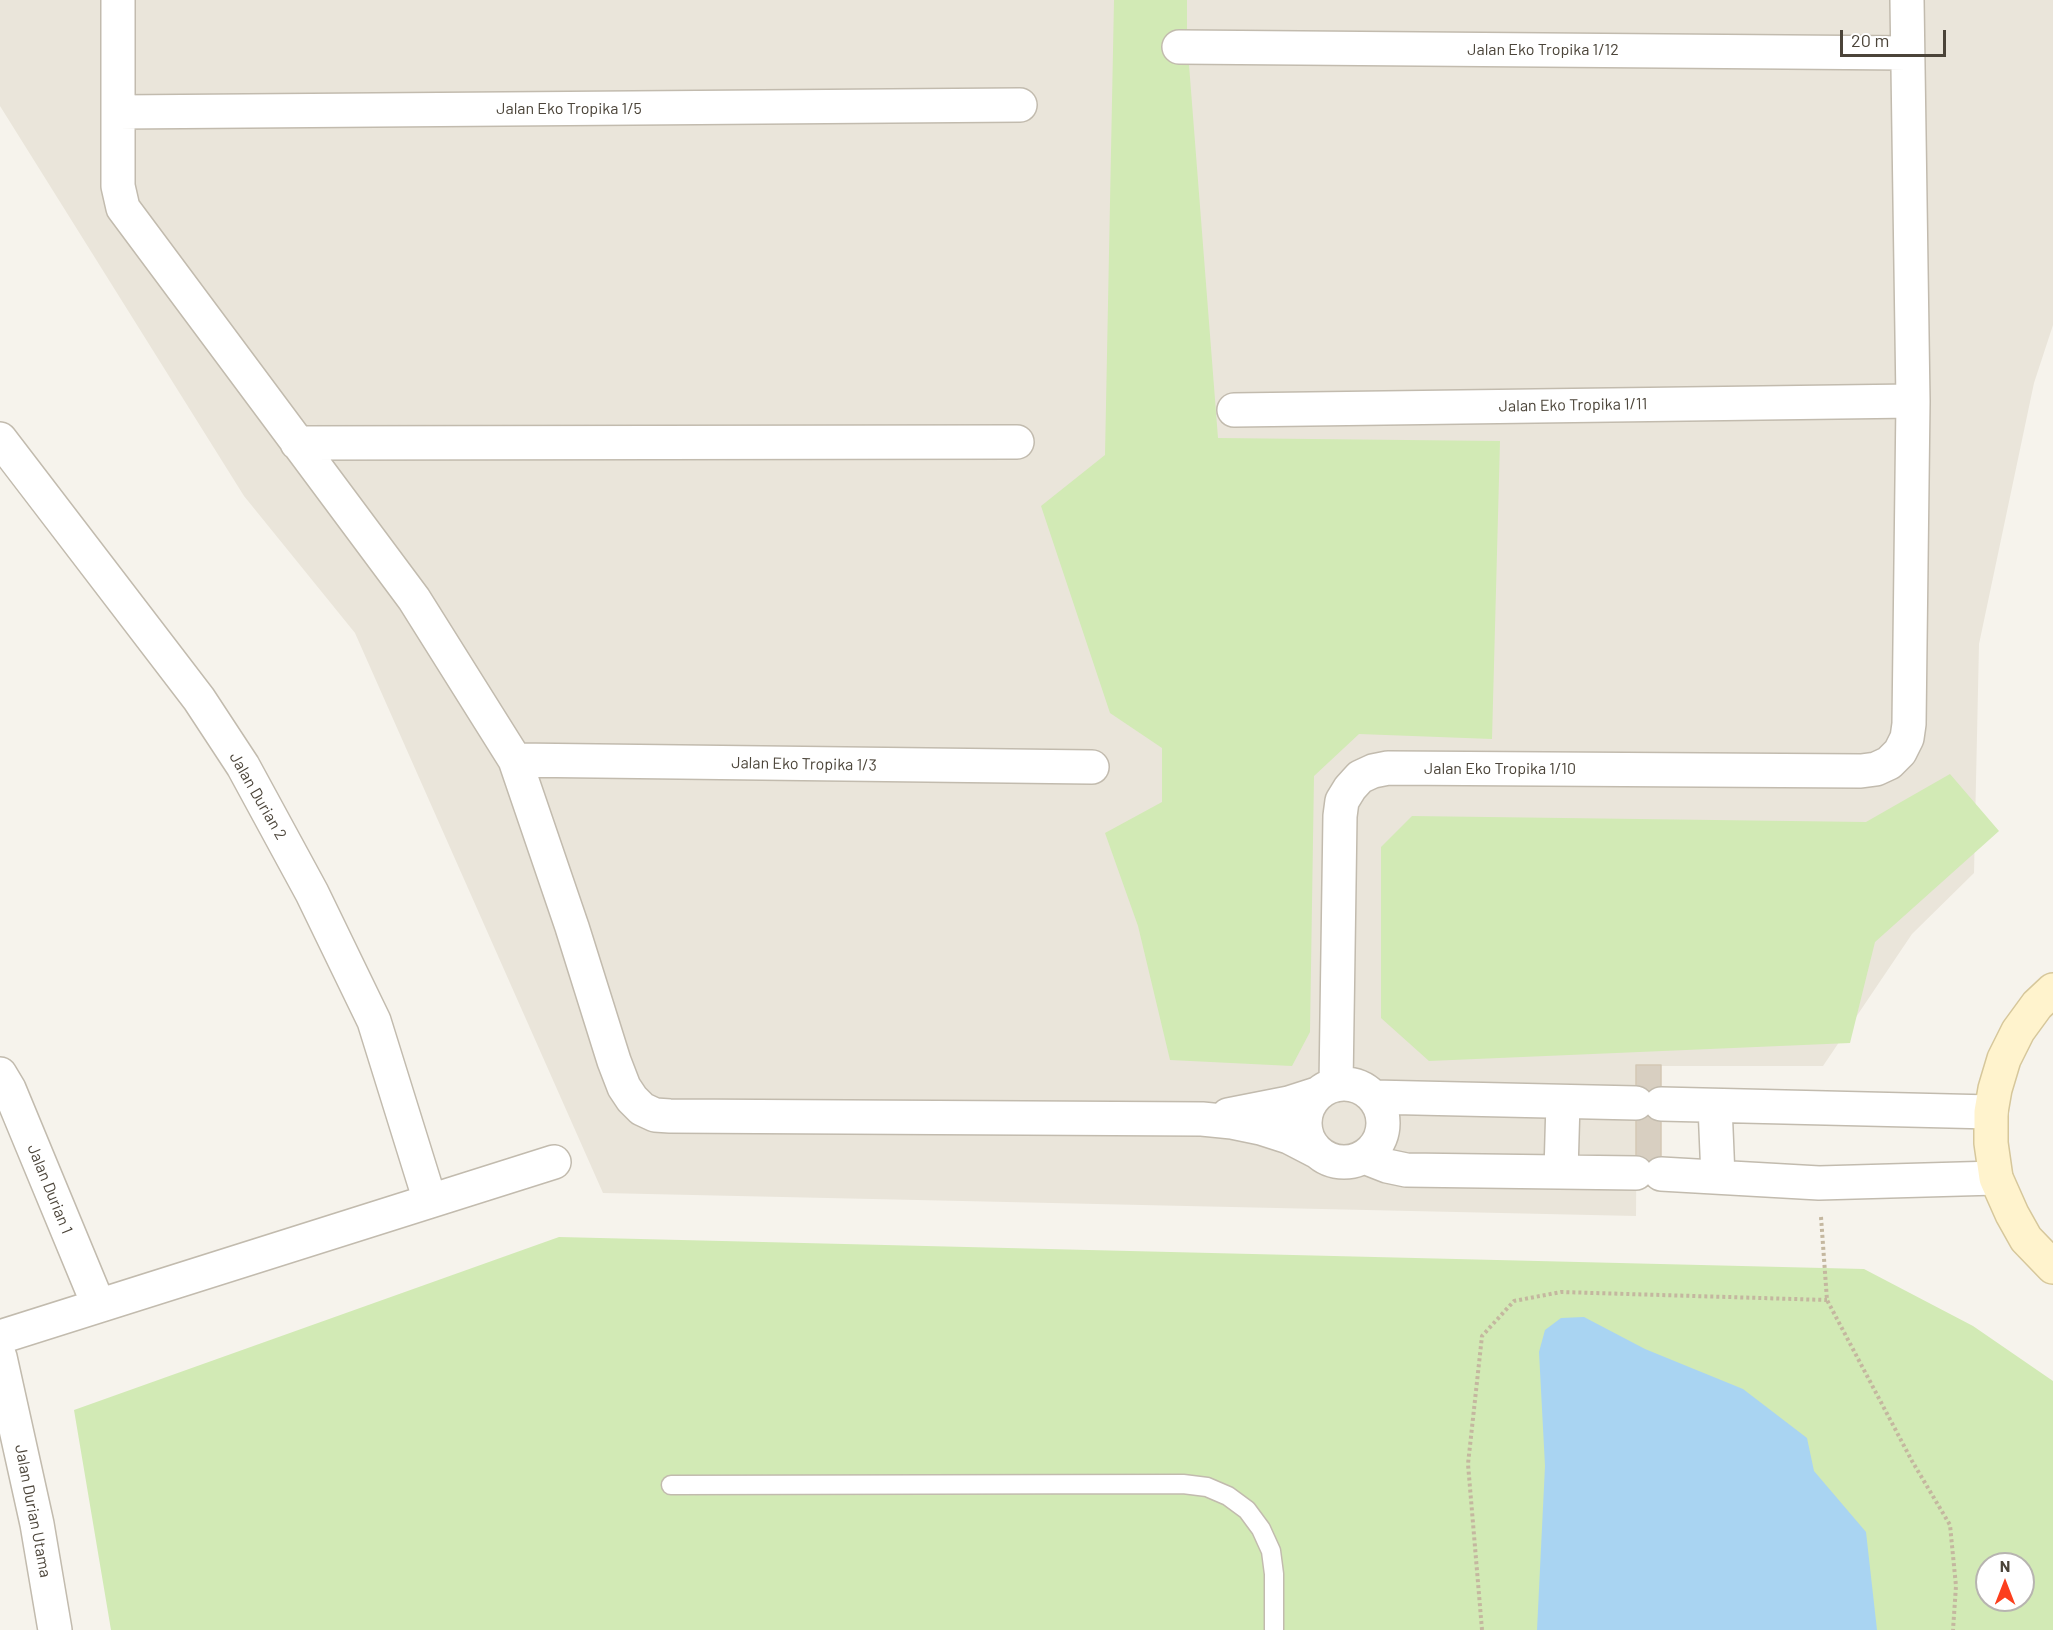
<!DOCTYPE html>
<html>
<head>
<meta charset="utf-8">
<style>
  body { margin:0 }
  #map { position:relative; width:2053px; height:1630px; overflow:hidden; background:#f6f3ec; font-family:Barlow,sans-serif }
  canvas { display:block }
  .north { position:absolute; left:1975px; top:1552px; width:60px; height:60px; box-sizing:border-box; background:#fff; border:2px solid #b7b4b0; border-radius:50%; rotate:0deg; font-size:16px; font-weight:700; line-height:24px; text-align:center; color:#4b4439 }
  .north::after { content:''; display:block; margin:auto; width:21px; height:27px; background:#fc3f1d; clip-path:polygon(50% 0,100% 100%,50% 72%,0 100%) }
  .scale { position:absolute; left:1840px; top:30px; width:106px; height:27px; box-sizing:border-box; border:3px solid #4b4439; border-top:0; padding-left:8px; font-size:18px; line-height:21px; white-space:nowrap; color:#4b4439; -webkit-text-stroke:4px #fff; paint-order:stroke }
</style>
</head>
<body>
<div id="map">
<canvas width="2053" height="1630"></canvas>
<div class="north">N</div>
<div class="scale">20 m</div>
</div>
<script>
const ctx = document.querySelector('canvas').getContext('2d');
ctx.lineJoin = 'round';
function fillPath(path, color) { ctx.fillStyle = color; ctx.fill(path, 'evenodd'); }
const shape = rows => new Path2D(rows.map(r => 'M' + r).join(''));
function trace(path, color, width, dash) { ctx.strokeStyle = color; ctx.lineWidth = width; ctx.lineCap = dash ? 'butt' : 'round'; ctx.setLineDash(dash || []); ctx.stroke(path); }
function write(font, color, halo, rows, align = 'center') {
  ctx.font = font + ' Barlow,sans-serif'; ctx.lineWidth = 4.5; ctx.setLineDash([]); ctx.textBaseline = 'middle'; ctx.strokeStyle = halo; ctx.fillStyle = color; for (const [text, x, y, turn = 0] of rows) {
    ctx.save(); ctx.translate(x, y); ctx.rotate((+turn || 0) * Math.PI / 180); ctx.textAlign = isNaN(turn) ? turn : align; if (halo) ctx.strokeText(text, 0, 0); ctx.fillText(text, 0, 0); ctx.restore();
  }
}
fillPath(shape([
  [0,0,2053,0,2053,325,2034,383,1979,644,1974,873,1912,934,1823,1066,1637,1066,1636,1216,603,1193,355,633,244,496,0,106]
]), '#eae5da');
fillPath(shape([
  [1114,0,1187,0,1187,39,1218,438,1500,441,1492,739,1359,734,1314,776,1310,1032,1292,1066,1170,1060,1138,926,1105,833,1162,802,1162,748,1110,713,1041,506,1105,455],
  [1950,774,1999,831,1875,942,1850,1043,1429,1061,1381,1018,1381,847,1412,816,1866,822],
  [559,1237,1864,1269,1973,1326,2053,1381,2053,1630,111,1630,74,1410],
  [1987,1564,2023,1564,2023,1600,1987,1600]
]), '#d2eab5');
fillPath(shape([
  [1584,1317,1645,1349,1743,1389,1807,1438,1814,1471,1866,1532,1877,1630,1537,1630,1545,1466,1539,1352,1545,1330,1561,1318]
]), '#a9d4f2');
const building = shape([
  [1636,1065,1661,1065,1661,1186,1636,1186,1636,1065]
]);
fillPath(building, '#d8cfc1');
trace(building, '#d3c7b4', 1.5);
const lane = shape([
  [671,1485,1183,1484,1207,1487,1228,1496,1247,1510,1261,1529,1271,1551,1274,1574,1274,1630]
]);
const street = shape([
  [118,0,118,186,123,208,414,599,515,760,572,927,614,1061,624,1087,632,1099,642,1109,655,1115,670,1116,1202,1119,1232,1122,1261,1128,1289,1137,1316,1151],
  [1179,47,1907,53],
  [118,112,1020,105],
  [1234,410,1913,401],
  [0,439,199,699,243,766,312,893,374,1021,430,1201],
  [297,443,1017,442],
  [515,760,1092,767],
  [0,1074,9,1089,98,1304],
  '1305 1123a39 39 0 1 1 78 0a39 39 0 1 1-78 0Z',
  [1336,1085,1340,816,1342,801,1350,788,1360,777,1373,771,1388,768,1861,771,1876,769,1889,763,1900,752,1907,738,1909,724,1913,401,1907,0],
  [1373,1097,1636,1103],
  [1661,1104,1991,1112],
  [1715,1106,1718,1177],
  [1228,1115,1289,1103,1317,1094],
  [1364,1157,1387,1166,1406,1170,1636,1173],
  [1561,1172,1563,1102],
  [1661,1174,1819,1183,1996,1178],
  [0,1337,554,1162],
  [0,1357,37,1524,55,1630]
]);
const secondary = shape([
  [2053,990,2037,1005,2018,1031,2004,1059,1995,1089,1991,1112,1991,1143,1996,1178,2012,1214,2026,1239,2053,1267]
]);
trace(lane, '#c2bbae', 21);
trace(street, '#c2bbae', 36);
trace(secondary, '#d6c79b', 36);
trace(shape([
  [1821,1217,1827,1300,1912,1461,1950,1525,1956,1586,1953,1630],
  [1482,1630,1468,1464,1482,1336,1514,1301,1561,1292,1827,1300]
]), '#c4b79f', 4, [3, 3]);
trace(lane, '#fff', 18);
trace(street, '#fff', 33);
trace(secondary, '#fff3cd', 33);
write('16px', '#4b4439', '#fff', [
  ["Jalan Eko Tropika 1/12",1543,50],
  ["Jalan Eko Tropika 1/5",569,109],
  ["Jalan Eko Tropika 1/11",1573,405,-1],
  ["Jalan Eko Tropika 1/3",804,764,1],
  ["Jalan Eko Tropika 1/10",1500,769],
  ["Jalan Durian 2",258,796,60],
  ["Jalan Durian 1",50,1189,68],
  ["Jalan Durian Utama",33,1511,79]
]);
</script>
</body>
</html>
